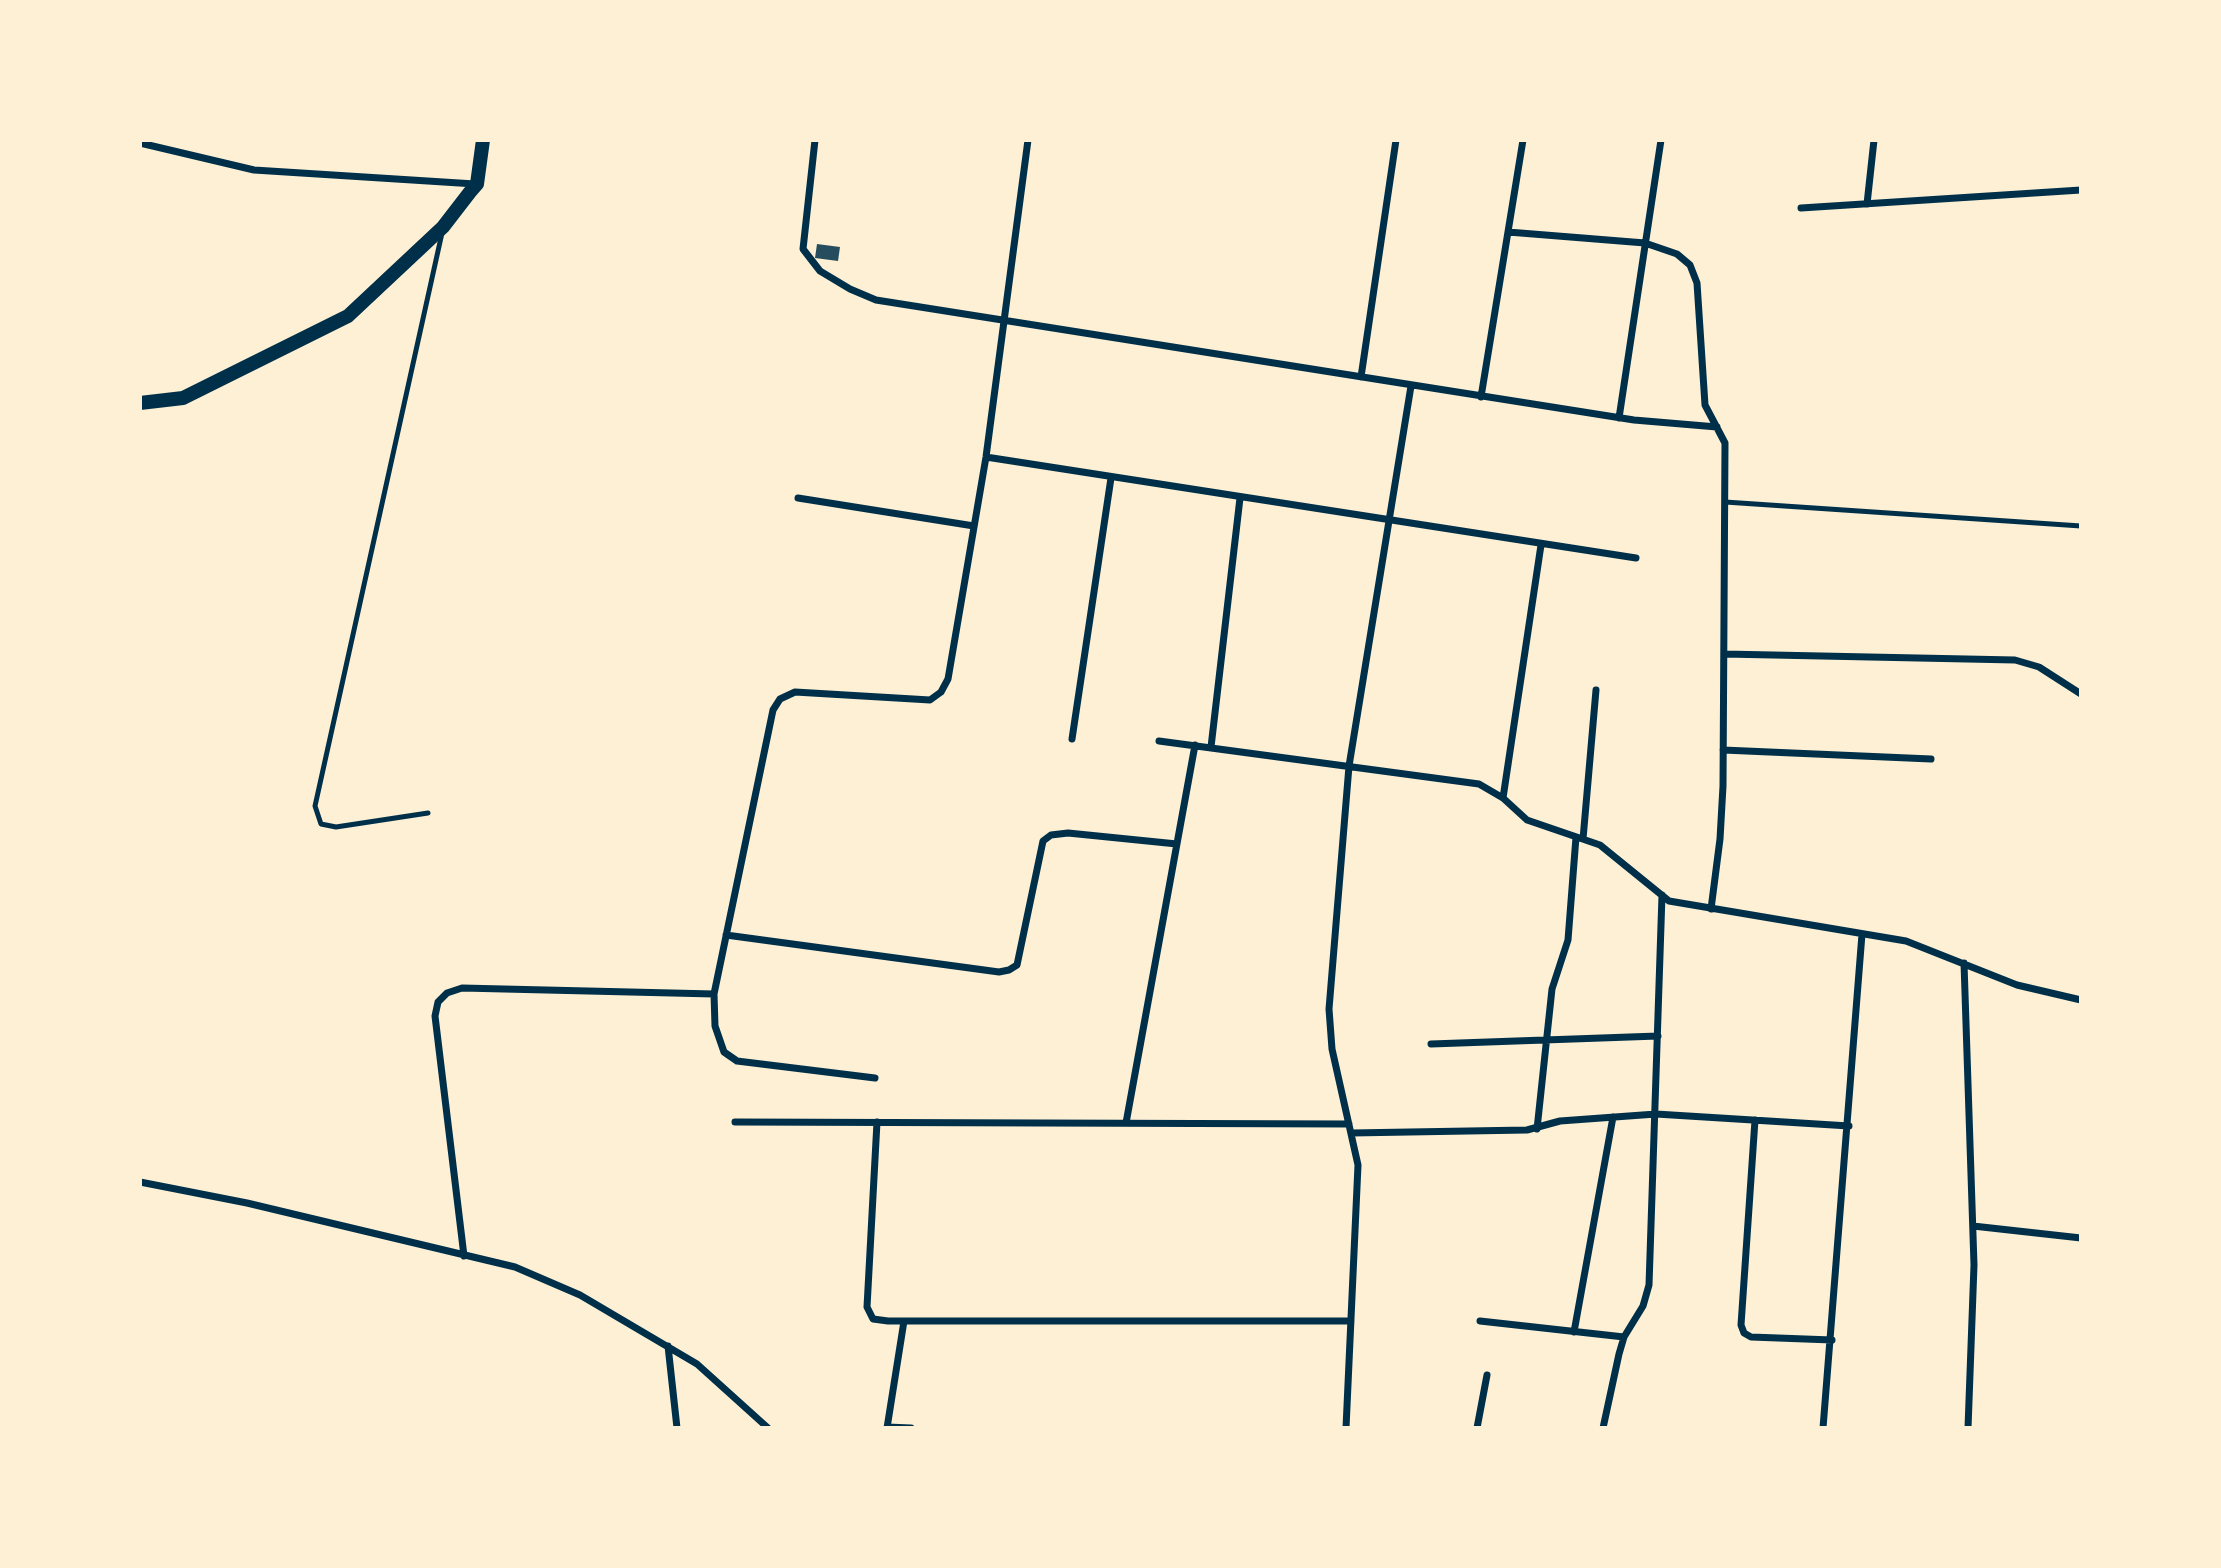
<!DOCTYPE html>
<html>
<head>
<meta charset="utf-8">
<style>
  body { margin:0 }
  #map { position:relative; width:2221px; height:1568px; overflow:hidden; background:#fdf0d5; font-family:"Archivo Narrow",sans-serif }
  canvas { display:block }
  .frame { position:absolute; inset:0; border:142px solid #fdf0d5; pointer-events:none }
</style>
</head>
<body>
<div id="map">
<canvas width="2221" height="1568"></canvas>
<div class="frame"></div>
</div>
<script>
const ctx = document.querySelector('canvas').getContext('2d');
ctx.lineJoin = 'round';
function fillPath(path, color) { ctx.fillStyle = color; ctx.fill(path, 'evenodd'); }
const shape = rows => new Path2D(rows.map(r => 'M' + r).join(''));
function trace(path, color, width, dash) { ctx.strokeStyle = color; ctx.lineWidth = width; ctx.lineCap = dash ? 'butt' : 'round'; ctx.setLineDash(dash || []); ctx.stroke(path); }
fillPath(shape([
  [817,244,840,247,838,261,815,258]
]), '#264d5e');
trace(shape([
  [1725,502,2081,526],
  [428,813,336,827,321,824,315,806,442,233]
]), '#003049', 5);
trace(shape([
  [815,140,803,249,820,271,850,289,876,300,1634,420,1717,427],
  [140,143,254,170,475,184],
  [1867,204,1874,140],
  [1801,208,2081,190],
  [1508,232,1645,243,1677,254,1690,265,1697,283,1705,405,1725,443,1723,786,1720,839,1711,909],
  [1361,377,1396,140],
  [1481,397,1523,140],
  [1619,418,1661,140],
  [986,457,1636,558],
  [798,498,974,526],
  [1724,654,2015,660,2039,667,2081,694],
  [1072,739,1111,478],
  [1159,741,1479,784,1503,798,1527,820,1600,845,1669,901,1906,941,2017,985,2081,1000],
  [1211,747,1240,498],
  [1723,750,1931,759],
  [1503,798,1541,545],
  [1583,839,1596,690],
  [726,935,999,972,1009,970,1017,965,1043,841,1051,835,1068,833,1177,844],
  [1964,963,1974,1265,1968,1428],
  [1431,1044,1658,1036],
  [875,1078,737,1061,724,1052,715,1026,714,994,773,710,780,699,795,692,930,700,941,692,948,679,986,457,1028,140],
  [1755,1120,1741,1325,1744,1333,1751,1337,1832,1340],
  [735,1122,1349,1124],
  [877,1122,867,1307,873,1319,888,1321,1351,1321],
  [1126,1123,1195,745],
  [1537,1129,1552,989,1568,940,1576,837],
  [1351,1133,1527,1130,1560,1121,1656,1114,1849,1126],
  [140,1182,247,1203,515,1267,580,1295,697,1364,768,1428],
  [1973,1226,2081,1238],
  [464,1256,435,1016,438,1002,447,993,462,988,714,994],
  [1480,1321,1624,1337],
  [1574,1332,1613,1117],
  [668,1346,677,1428],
  [887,1427,911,1428],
  [887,1428,904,1321],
  [1346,1428,1358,1165,1332,1049,1329,1009,1349,766,1411,386],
  [1477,1428,1487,1375],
  [1603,1428,1619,1354,1624,1337,1643,1306,1649,1285,1662,895],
  [1823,1428,1862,934]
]), '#003049', 7);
trace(shape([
  [140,403,183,398,348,316,443,227,470,192,477,184,483,140]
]), '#003049', 14);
</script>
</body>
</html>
